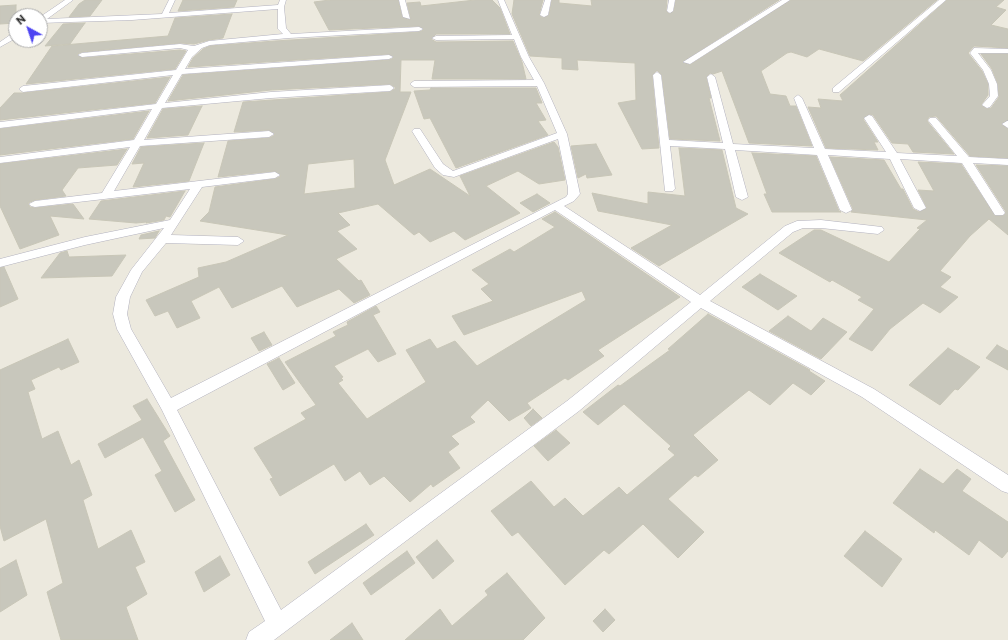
<!DOCTYPE html>
<html>
<head>
<meta charset="utf-8">
<style>
  body { margin:0 }
  #map { position:relative; width:1008px; height:640px; overflow:hidden; background:#ece9de; font-family:Commissioner,sans-serif }
  canvas { display:block }
  .north { position:absolute; left:8px; top:8px; width:40px; height:40px; box-sizing:border-box; background:#fff; border:1px solid #aaa; border-radius:50%; rotate:320deg; font-size:11px; font-weight:700; line-height:16px; text-align:center; color:#2b2b2b }
  .north::after { content:''; display:block; margin:auto; width:14px; height:18px; background:#4e45f2; clip-path:polygon(50% 0,100% 100%,50% 72%,0 100%) }
</style>
</head>
<body>
<div id="map">
<canvas width="1008" height="640"></canvas>
<div class="north">N</div>
</div>
<script>
const ctx = document.querySelector('canvas').getContext('2d');
ctx.lineJoin = 'round';
function fillPath(path, color) { ctx.fillStyle = color; ctx.fill(path, 'evenodd'); }
const shape = rows => new Path2D(rows.map(r => 'M' + r).join(''));
function trace(path, color, width, dash) { ctx.strokeStyle = color; ctx.lineWidth = width; ctx.lineCap = dash ? 'butt' : 'round'; ctx.setLineDash(dash || []); ctx.stroke(path); }
const building = shape([
  [85,0,102,0,90,16,69,17,79,4,85,0],
  [183,0,237,0,234,7,178,11,183,0],
  [330,0,398,0,402,17,410,20,411,19,407,3,420,2,421,6,475,0,492,0,500,8,510,34,436,34,431,39,436,42,513,41,522,62,526,79,432,79,435,60,401,60,400,92,411,92,385,160,394,185,430,169,470,196,460,176,554,142,558,147,565,180,539,184,518,171,486,186,520,213,465,240,454,231,430,242,419,232,414,235,378,204,338,213,350,225,337,231,357,249,336,259,359,281,361,280,370,295,354,303,339,289,297,307,282,286,232,308,219,287,191,301,200,318,177,328,168,311,155,316,146,300,199,277,198,268,226,262,288,235,200,221,209,212,215,187,275,179,281,176,275,171,218,177,228,141,269,138,275,135,269,130,234,132,243,102,390,92,396,88,390,84,271,90,168,101,183,75,389,60,394,58,389,54,188,67,193,58,203,49,210,46,275,41,419,32,424,30,419,26,329,30,314,2,330,0],
  [354,159,355,188,304,194,308,164,354,159],
  [514,0,543,0,539,15,543,18,549,15,552,0,559,0,559,3,592,6,591,0,667,0,666,11,669,14,674,11,676,0,779,0,682,62,690,65,791,0,937,0,863,61,819,49,807,57,791,52,787,53,761,71,770,94,786,96,790,106,796,106,812,146,749,143,722,71,713,74,710,73,706,77,711,98,709,98,720,141,670,139,662,75,657,70,652,75,659,148,642,149,618,103,636,100,635,63,577,60,578,70,562,69,562,58,530,56,512,14,514,0],
  [947,0,1004,0,996,7,1006,10,991,25,1008,29,1008,48,974,46,968,53,982,71,988,84,988,95,981,105,987,109,991,108,999,97,998,84,992,69,981,54,1008,54,1008,120,1001,124,1008,129,1008,158,970,156,936,116,929,117,927,121,954,154,913,152,908,144,892,143,873,115,869,114,863,119,878,142,874,142,878,150,826,148,808,107,821,108,818,99,843,101,840,95,947,0],
  [16,5,16,23,0,24,0,6,16,5],
  [232,14,223,38,209,40,194,44,180,43,82,52,77,54,82,58,180,50,186,51,175,69,26,84,52,46,168,36,175,18,232,14],
  [85,23,70,44,45,46,63,24,85,23],
  [170,77,155,103,0,120,0,108,14,93,23,93,170,77],
  [431,88,536,88,542,103,536,103,546,120,538,121,548,135,456,168,430,118,424,119,414,91,430,90,431,88],
  [202,106,188,135,147,138,163,109,202,106],
  [149,111,133,139,0,155,0,129,149,111],
  [204,143,189,181,133,187,144,163,132,164,141,147,204,143],
  [596,144,612,175,587,178,586,174,578,178,571,146,596,144],
  [679,148,722,150,736,208,748,214,659,266,631,248,672,225,598,211,592,193,648,204,648,192,685,196,679,148],
  [127,149,117,165,78,168,62,190,66,196,35,200,28,203,30,207,35,208,73,204,84,219,50,216,59,235,20,249,0,206,0,164,127,149],
  [752,153,816,156,839,211,841,212,772,212,764,194,767,194,752,153],
  [830,157,884,160,901,189,903,189,913,209,919,212,927,208,918,190,934,191,918,162,961,164,995,216,1003,216,1006,212,976,165,1008,166,1008,235,989,219,970,236,940,271,951,277,940,287,958,297,940,313,923,303,890,329,872,351,849,339,874,309,858,300,862,297,832,280,830,282,779,253,814,230,821,230,889,262,920,229,917,228,927,220,851,212,853,209,830,157],
  [185,191,170,217,166,216,164,220,146,223,147,222,136,223,89,219,101,201,185,191],
  [537,194,550,203,533,212,520,203,537,194],
  [555,212,680,297,598,350,604,356,568,380,565,378,527,403,531,408,509,421,488,400,470,417,475,422,451,436,459,444,448,452,460,468,433,487,431,484,410,502,384,476,370,485,360,471,345,481,334,464,280,496,270,479,273,478,254,448,306,419,301,413,316,405,285,362,336,336,333,332,348,325,347,322,376,306,380,312,373,315,396,354,378,362,368,349,334,366,343,377,341,378,343,380,338,383,367,419,426,382,406,350,430,339,437,349,455,341,477,366,586,300,582,291,464,335,452,316,493,301,481,289,489,284,472,270,510,249,514,252,555,227,542,219,555,212],
  [159,231,155,238,139,239,141,235,159,231],
  [67,251,69,257,126,255,112,276,41,278,60,253,67,251],
  [4,267,18,299,0,307,0,268,4,267],
  [760,274,797,296,778,310,742,287,760,274],
  [708,314,810,370,809,371,825,381,811,395,793,383,770,405,749,390,693,435,718,460,698,477,695,475,668,499,704,532,678,558,643,524,609,554,604,550,565,585,518,532,512,536,491,511,531,481,554,507,565,498,583,516,619,487,627,495,675,455,668,449,671,446,624,404,598,425,583,412,618,385,620,386,670,350,668,349,708,314],
  [788,316,811,331,823,318,847,332,821,359,769,331,788,316],
  [264,332,272,345,259,351,251,338,264,332],
  [68,339,79,362,61,370,59,367,31,380,35,389,28,392,42,439,58,431,71,465,79,460,92,495,83,500,98,549,131,530,145,562,135,567,147,594,126,607,138,640,61,640,47,592,63,583,46,519,4,541,0,526,0,370,68,339],
  [997,345,1008,351,1008,370,986,358,997,345],
  [948,348,980,367,958,390,955,389,940,405,909,385,948,348],
  [279,358,295,383,283,390,267,364,279,358],
  [147,399,170,436,163,441,195,500,175,512,155,475,162,471,143,437,105,458,98,444,142,420,133,406,147,399],
  [533,409,542,418,531,426,524,418,533,409],
  [556,430,570,443,548,461,534,446,556,430],
  [920,469,943,484,957,469,971,479,962,491,1008,522,1008,551,1002,558,979,540,969,555,935,530,934,533,893,503,920,469],
  [366,524,374,535,315,574,308,562,366,524],
  [865,531,902,559,882,587,844,556,865,531],
  [437,540,454,561,433,579,416,557,437,540],
  [407,551,415,563,371,595,363,583,407,551],
  [220,556,230,575,204,592,195,572,220,556],
  [16,560,27,595,0,612,0,569,16,560],
  [507,573,545,618,523,640,405,640,440,609,452,626,488,595,485,591,507,573],
  [605,609,615,620,603,632,593,621,605,609],
  [352,623,363,640,330,640,352,623]
]);
fillPath(building, '#c8c7bc');
trace(building, '#c8c6b7', 1);
const minor = shape([
  [65,0,73,0,47,19,162,14,169,0,175,0,169,13,278,5,280,0,286,0,284,7,286,28,291,34,419,27,423,29,419,31,289,38,210,45,202,48,192,57,185,69,389,55,393,57,389,59,182,74,165,103,271,92,390,85,394,88,390,91,271,98,162,108,144,140,269,131,274,134,269,137,140,146,114,191,275,172,280,175,275,178,202,187,171,235,238,237,244,241,238,245,166,243,142,272,130,297,127,314,131,329,171,398,566,197,568,194,568,188,558,139,454,177,443,175,435,168,412,131,414,129,420,129,443,164,453,171,557,133,537,86,414,87,410,84,414,81,534,80,521,57,514,39,436,40,432,38,436,36,512,35,498,0,504,0,529,57,544,83,567,134,580,194,574,201,564,206,700,295,785,226,797,221,821,220,882,227,884,230,878,234,821,228,803,228,793,232,710,301,874,389,1008,475,1008,493,1002,491,862,397,701,308,579,411,274,640,246,640,249,632,265,621,162,410,117,329,113,314,116,297,131,270,164,228,85,245,0,267,0,259,85,237,170,220,190,189,35,207,31,206,29,204,35,201,102,193,130,147,0,163,0,157,134,140,152,109,0,128,0,122,156,104,173,75,23,92,19,89,23,86,176,70,188,50,180,48,82,57,78,55,82,53,180,44,194,46,209,41,283,34,278,29,278,9,132,20,40,23,40,17,65,0],
  [555,210,691,302,567,401,281,610,177,410,555,210],
  [399,0,405,0,410,19,403,17,399,0],
  [545,0,551,0,548,15,544,17,540,15,545,0],
  [669,0,675,0,673,11,670,13,667,11,669,0],
  [782,0,790,0,690,64,683,62,782,0],
  [939,0,946,0,839,92,833,92,833,88,939,0],
  [13,33,16,33,16,38,0,47,0,42,13,33],
  [974,48,1008,49,1008,53,978,53,991,70,997,84,998,96,990,107,987,108,982,105,990,96,989,84,983,70,970,53,974,48],
  [657,72,661,75,669,140,723,143,707,77,711,74,715,77,733,144,814,148,794,98,798,95,802,98,825,149,886,152,864,118,869,115,872,116,897,153,957,156,928,120,930,118,936,118,969,157,1008,159,1008,165,973,163,1005,213,1003,215,995,215,962,163,900,159,926,208,920,211,914,208,890,159,828,155,852,210,846,213,840,210,817,155,735,150,748,197,742,200,736,197,725,149,670,146,675,189,673,191,665,191,653,75,657,72],
  [1007,121,1008,121,1008,128,1002,124,1007,121]
]);
trace(minor, '#b2b1be', 1);
fillPath(minor, '#fff');
</script>
</body>
</html>
